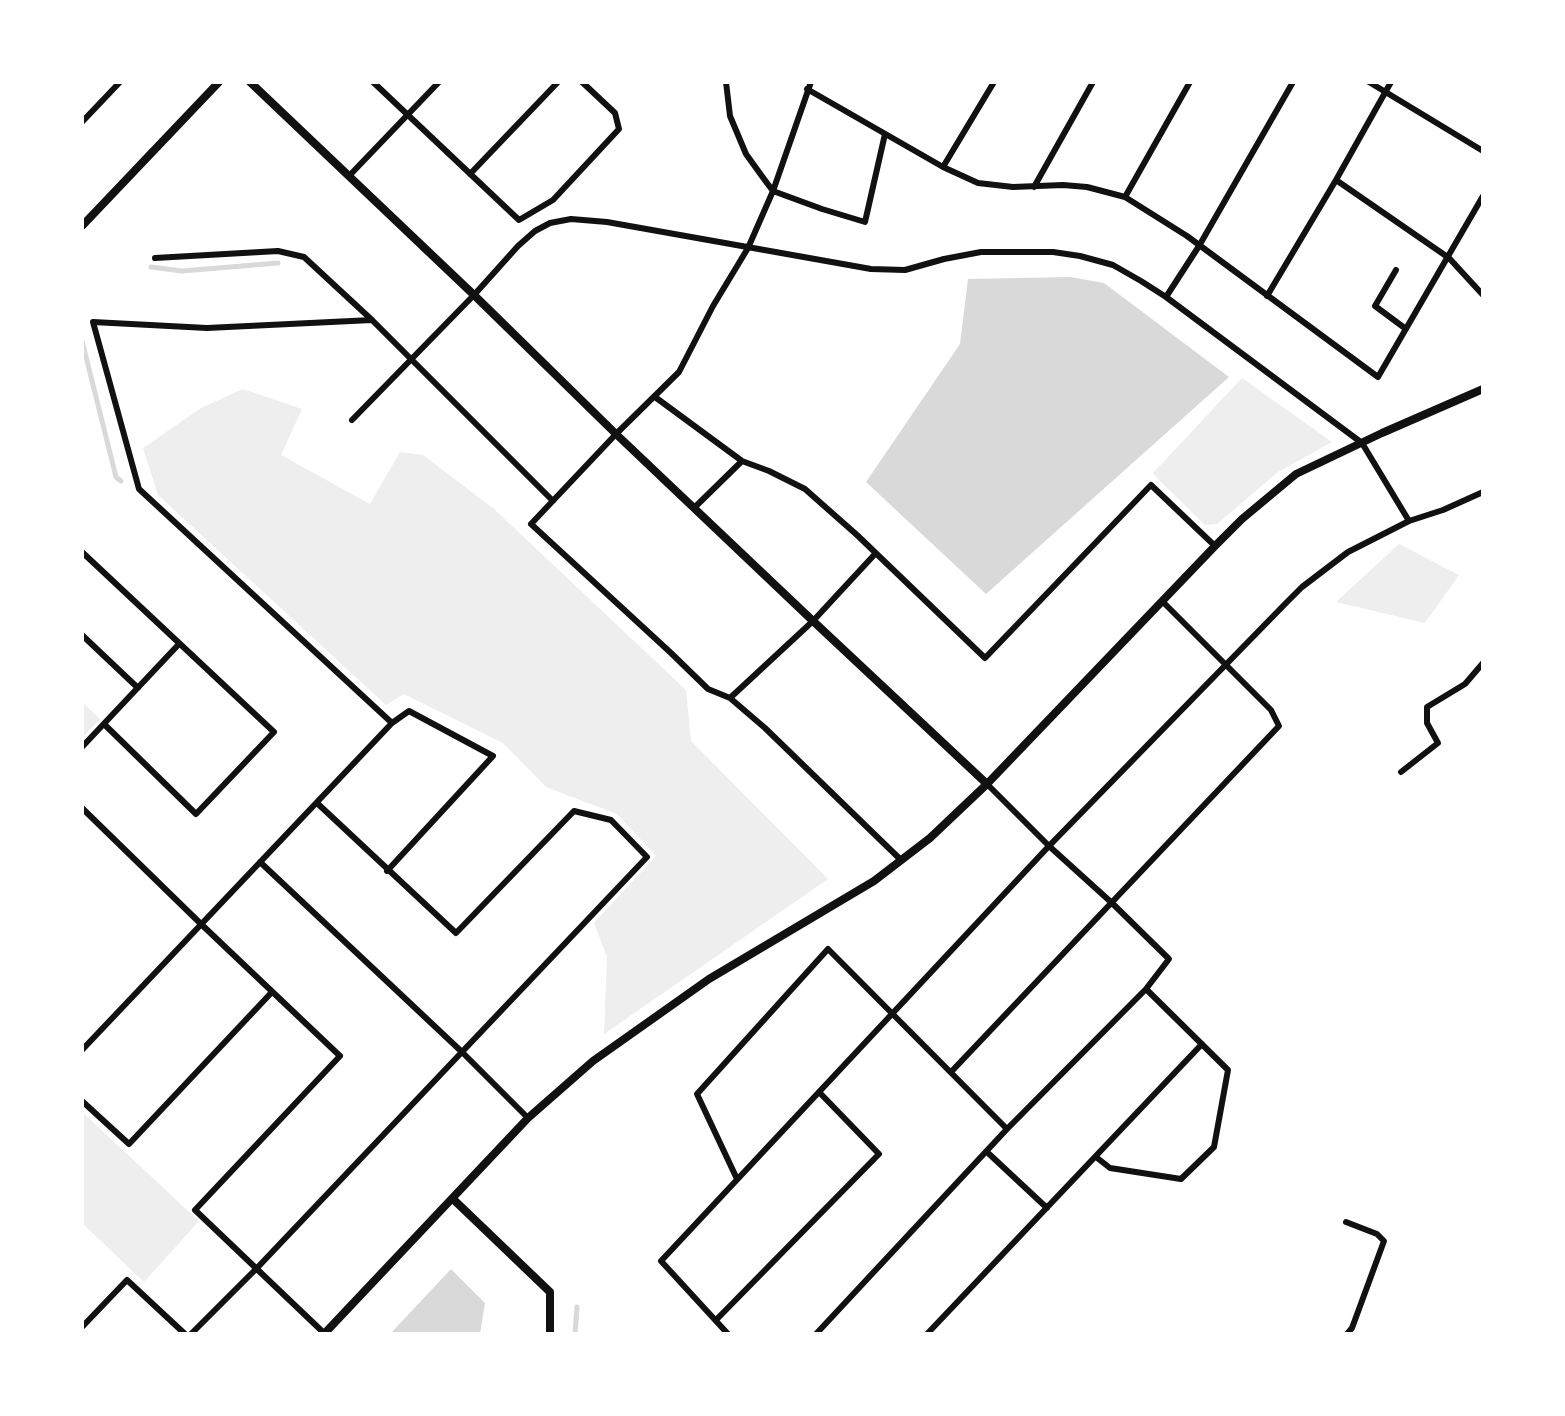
<!DOCTYPE html>
<html>
<head>
<meta charset="utf-8">
<style>
  body { margin:0 }
  #map { position:relative; width:1565px; height:1416px; overflow:hidden; background:#fff; font-family:"Times New Roman",serif }
  canvas { display:block }
  .frame { position:absolute; inset:0; border:84px solid #fff; pointer-events:none }
</style>
</head>
<body>
<div id="map">
<canvas width="1565" height="1416"></canvas>
<div class="frame"></div>
</div>
<script>
const ctx = document.querySelector('canvas').getContext('2d');
ctx.lineJoin = 'round';
function fillPath(path, color) { ctx.fillStyle = color; ctx.fill(path, 'evenodd'); }
const shape = rows => new Path2D(rows.map(r => 'M' + r).join(''));
function trace(path, color, width, dash) { ctx.strokeStyle = color; ctx.lineWidth = width; ctx.lineCap = dash ? 'butt' : 'round'; ctx.setLineDash(dash || []); ctx.stroke(path); }
fillPath(shape([
  [1242,378,1332,442,1278,472,1217,524,1205,525,1158,479,1153,473],
  [243,389,302,409,281,455,370,504,400,452,423,455,494,509,686,690,691,741,828,879,604,1034,607,957,594,923,656,856,617,814,546,787,503,743,404,694,386,705,158,495,143,448,201,408],
  [1399,544,1459,575,1425,623,1336,602],
  [82,702,100,719,82,738],
  [83,1113,199,1221,144,1282,82,1223]
]), '#eee');
fillPath(shape([
  [1070,277,1104,283,1229,377,986,594,866,482,960,344,968,279],
  [451,1269,485,1303,480,1334,390,1334]
]), '#d9d9d9');
trace(shape([
  [151,267,182,271,278,263],
  [82,341,116,477,121,481],
  [575,1334,577,1307]
]), '#d9d9d9', 5);
trace(shape([
  [373,82,519,220,553,200,619,129,615,113,582,82],
  [726,82,730,116,746,154,764,179,773,191,822,209,865,222,885,134],
  [811,82,773,191,748,248,713,306,679,372,616,434,531,524,671,653,708,689,730,698,765,728,901,860],
  [1369,82,1483,151],
  [807,89,943,167,978,183,1013,187,1063,185,1087,187,1125,197,1187,236,1378,377,1483,196],
  [82,122,120,82],
  [943,167,994,82],
  [470,174,558,82],
  [349,176,439,82],
  [1336,180,1449,258,1483,295],
  [1034,187,1093,82],
  [1125,197,1190,82],
  [155,258,278,251,304,257,372,320,553,501],
  [1396,270,1375,306,1406,329],
  [1267,296,1336,180,1391,82],
  [1166,297,1199,246,1293,82],
  [372,320,207,328,93,322,139,489,392,723,409,711,493,756,387,871],
  [655,397,742,461,769,471,805,489,857,535,985,658,1151,485,1215,546],
  [352,420,474,295,518,246,535,231,550,223,571,219,607,222,871,269,905,270,944,259,981,252,1053,252,1080,256,1113,265,1141,281,1166,297,1362,443,1409,521],
  [694,508,742,461],
  [82,552,274,732,196,814,104,724],
  [82,635,138,688],
  [730,698,813,621,875,554],
  [82,747,179,644],
  [1401,772,1438,743,1427,723,1427,707,1465,684,1483,663],
  [82,808,201,924,340,1056,195,1210,325,1334],
  [260,862,462,1052,528,1118],
  [82,1050,392,723],
  [951,1072,1279,726,1271,710,1162,601],
  [82,1101,129,1144,272,992],
  [987,1152,1047,1208],
  [1096,1157,1110,1168,1181,1179,1214,1147,1228,1070,1146,989],
  [737,1179,697,1094,828,949,1007,1129],
  [1346,1222,1377,1234,1384,1241,1352,1328,1347,1334],
  [716,1320,879,1154,819,1092],
  [82,1327,127,1280,185,1334],
  [191,1334,257,1268,647,857,611,820,574,811,456,933,317,803],
  [728,1334,661,1261,1049,846,1285,604,1302,587,1348,552,1409,521,1443,510,1483,492],
  [816,1334,1007,1129,1146,989,1169,959,1112,903,1049,846,987,784],
  [927,1334,1202,1044]
]), '#111', 6);
trace(shape([
  [250,82,474,295,616,434,813,621,987,784],
  [82,226,219,82],
  [453,1199,550,1292,550,1334],
  [324,1334,528,1118,593,1061,709,979,874,881,930,838,987,784,1215,546,1242,519,1296,474,1382,433,1483,389]
]), '#111', 8);
</script>
</body>
</html>
